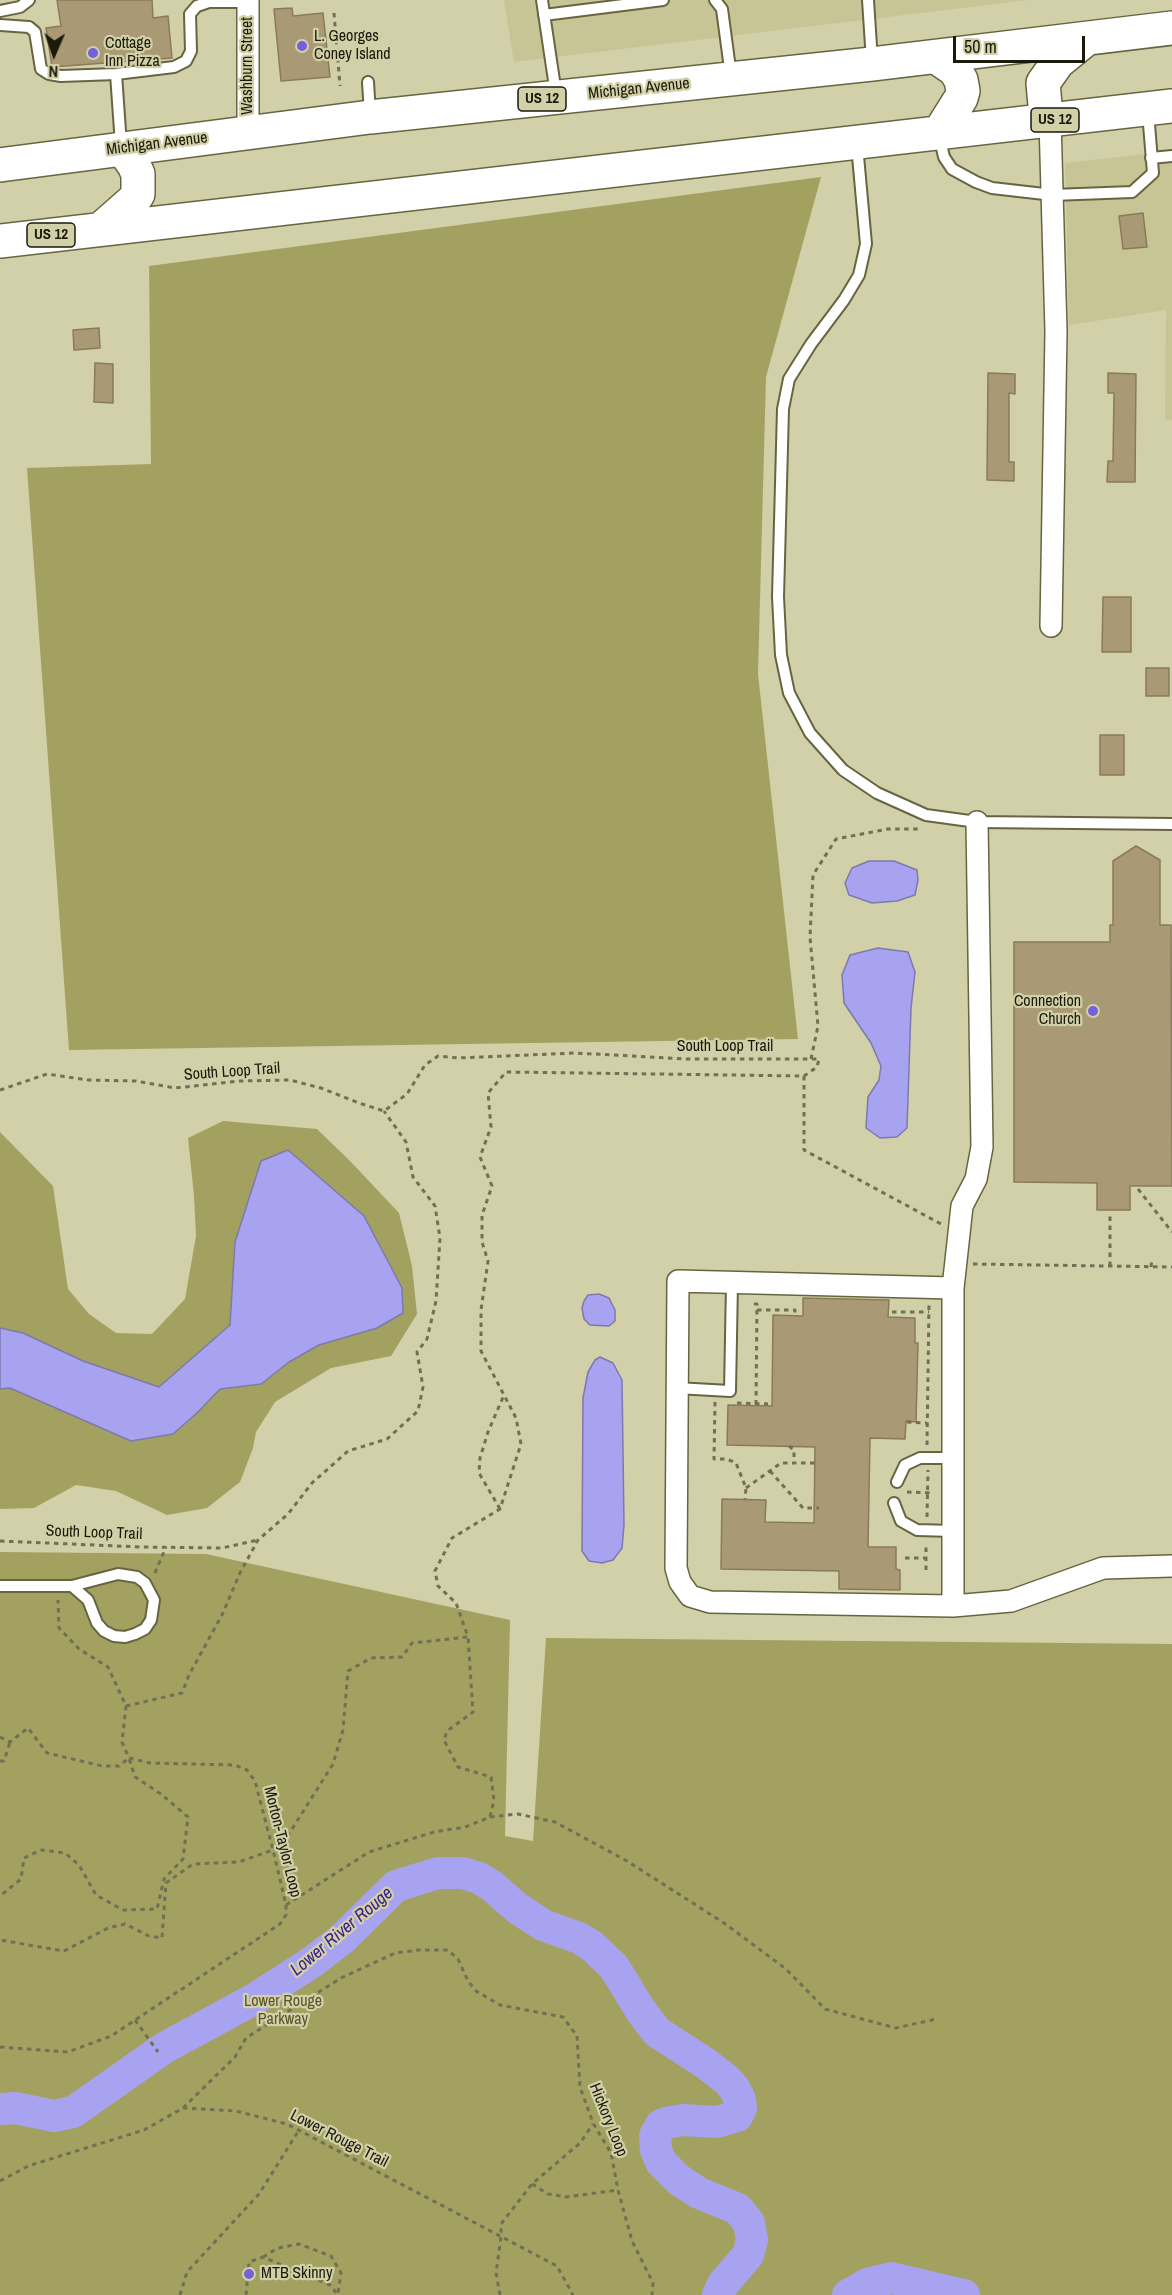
<!DOCTYPE html>
<html>
<head>
<meta charset="utf-8">
<style>
  body { margin:0 }
  #map { position:relative; width:1172px; height:2295px; overflow:hidden; background:#d1d0a8; font-family:"Archivo Narrow",sans-serif }
  canvas { display:block }
  .north { position:absolute; left:24px; top:24px; width:60px; height:60px; -webkit-text-stroke:4px #d1d0a8; paint-order:stroke; rotate:182deg; font-size:16px; font-weight:700; line-height:24px; text-align:center; color:#1a190a }
  .north::after { content:''; display:block; margin:auto; width:21px; height:27px; background:#1a190a; clip-path:polygon(50% 0,100% 100%,50% 72%,0 100%) }
  .scale { position:absolute; left:953px; top:36px; width:132px; height:27px; box-sizing:border-box; border:3px solid #1a190a; border-top:0; padding-left:8px; font-size:18px; line-height:21px; white-space:nowrap; color:#1a190a; -webkit-text-stroke:4px #d1d0a8; paint-order:stroke }
</style>
</head>
<body>
<div id="map">
<canvas width="1172" height="2295"></canvas>
<div class="north">N</div>
<div class="scale">50 m</div>
</div>
<script>
const ctx = document.querySelector('canvas').getContext('2d');
ctx.lineJoin = 'round';
function fillPath(path, color) { ctx.fillStyle = color; ctx.fill(path, 'evenodd'); }
const shape = rows => new Path2D(rows.map(r => 'M' + r).join(''));
function trace(path, color, width, dash) { ctx.strokeStyle = color; ctx.lineWidth = width; ctx.lineCap = dash ? 'butt' : 'round'; ctx.setLineDash(dash || []); ctx.stroke(path); }
function write(font, color, halo, rows, align = 'center') {
  ctx.font = font + ' "Archivo Narrow",sans-serif'; ctx.lineWidth = 4.5; ctx.setLineDash([]); ctx.textBaseline = 'middle'; ctx.strokeStyle = halo; ctx.fillStyle = color; for (const [text, x, y, turn = 0] of rows) {
    ctx.save(); ctx.translate(x, y); ctx.rotate((+turn || 0) * Math.PI / 180); ctx.textAlign = isNaN(turn) ? turn : align; if (halo) ctx.strokeText(text, 0, 0); ctx.fillText(text, 0, 0); ctx.restore();
  }
}
fillPath(shape([
  [504,0,1029,0,514,62],
  [1172,151,1172,420,1165,419,1166,310,1069,325,1065,163]
]), '#c7c596');
fillPath(shape([
  [821,177,766,377,758,674,798,1039,69,1050,27,468,151,464,149,266],
  [223,1121,317,1129,351,1162,399,1213,412,1266,417,1314,391,1356,331,1368,275,1402,256,1432,253,1448,240,1482,207,1508,167,1515,116,1491,76,1485,34,1508,0,1509,0,1389,10,1388,131,1441,173,1434,197,1413,220,1389,261,1384,289,1362,319,1345,377,1328,403,1313,401,1288,389,1265,235,1242,230,1325,159,1387,83,1361,23,1333,0,1328,0,1132,53,1186,68,1289,89,1314,116,1333,152,1334,185,1299,196,1236,194,1196,188,1138],
  [0,1552,206,1554,510,1620,505,1836,533,1841,546,1638,1172,1644,1172,2295,0,2295]
]), '#a3a160');
const water = shape([
  [869,861,894,861,917,870,918,880,915,895,897,901,872,903,849,895,845,883,852,868,869,861],
  [878,948,908,952,915,972,911,1008,907,1128,897,1137,880,1138,866,1128,868,1097,879,1080,881,1066,871,1043,844,1003,842,975,850,955,878,948],
  [288,1150,364,1216,402,1288,403,1313,377,1328,319,1345,289,1362,261,1384,220,1389,197,1413,173,1434,131,1441,10,1388,0,1389,0,1328,23,1333,83,1361,159,1387,230,1325,235,1242,261,1161,288,1150],
  [599,1294,609,1298,615,1310,615,1321,609,1326,590,1325,584,1319,582,1308,584,1301,588,1295,599,1294],
  [600,1357,613,1363,622,1380,624,1525,622,1548,613,1560,602,1563,589,1561,582,1551,583,1398,588,1372,595,1360,600,1357]
]);
fillPath(water, '#a8a3f0');
trace(water, '#7d7aab', 1.5);
trace(shape([
  [0,2109,15,2108,54,2116,73,2112,164,2048,256,1998,312,1962,342,1939,396,1886,438,1873,463,1873,479,1878,492,1886,517,1908,543,1925,579,1938,592,1946,614,1967,641,2011,657,2032,705,2063,727,2080,734,2088,740,2100,741,2108,737,2116,717,2122,683,2120,666,2123,661,2125,655,2136,656,2150,661,2162,679,2180,699,2193,738,2209,749,2223,752,2240,748,2255,723,2284,718,2295],
  [848,2295,867,2284,891,2278,964,2295]
]), '#a8a3f0', 32);
const building = shape([
  [57,0,152,0,153,18,168,16,172,58,52,67,46,28,61,26,57,0],
  [292,8,293,16,323,13,330,77,281,81,274,9,292,8],
  [1143,213,1147,247,1123,249,1119,216,1143,213],
  [99,328,100,348,74,350,73,330,99,328],
  [95,363,113,364,113,403,94,402,95,363],
  [988,373,1015,374,1015,394,1009,393,1009,462,1014,462,1014,481,987,480,988,373],
  [1108,373,1136,374,1135,482,1107,482,1108,461,1113,461,1114,393,1108,393,1108,373],
  [1103,597,1131,597,1131,652,1102,652,1103,597],
  [1146,668,1169,668,1169,696,1146,696,1146,668],
  [1100,735,1124,735,1124,775,1100,775,1100,735],
  [1136,846,1160,860,1160,925,1171,925,1172,1186,1130,1186,1130,1210,1097,1210,1097,1183,1014,1182,1014,942,1110,942,1110,925,1113,925,1113,861,1136,846],
  [803,1298,889,1300,888,1317,915,1318,915,1343,918,1343,916,1422,906,1421,905,1439,870,1438,868,1547,896,1547,896,1569,900,1570,900,1590,839,1589,839,1571,721,1569,722,1499,766,1500,765,1522,814,1523,815,1447,727,1445,728,1405,772,1406,773,1315,803,1316,803,1298]
]);
fillPath(building, '#a99975');
trace(building, '#8a7b58', 1.5);
const service = shape([
  [542,0,556,94],
  [715,0,722,9,731,76],
  [868,0,872,61],
  [0,11,20,7,29,0],
  [544,15,663,0],
  [0,25,29,27,35,32,41,69,49,74,61,76,116,74,174,67,186,61,191,51,190,14,197,6,209,2,248,2],
  [116,74,121,145],
  [368,82,370,114],
  [939,135,944,157,952,169,976,182,992,188,1053,195,1132,192,1153,173,1148,112],
  [857,145,866,244,859,275,844,300,811,344,789,379,783,409,778,597,781,655,789,693,810,733,843,770,877,793,926,815,977,822,1172,824],
  [1151,158,1172,156],
  [676,1388,730,1391,732,1283],
  [897,1482,905,1465,920,1458,954,1458],
  [894,1503,901,1521,917,1530,953,1531],
  [118,1574,137,1577,145,1583,154,1600,151,1620,145,1629,135,1634,125,1637,114,1636,104,1631,97,1623,88,1600,72,1586,118,1574],
  [0,1586,72,1586]
]);
const minor = shape([
  [248,0,248,133],
  [1050,121,1056,331,1051,626],
  [977,822,982,1147,976,1179,962,1206,953,1288,678,1281,676,1568,680,1582,690,1596,710,1602,953,1606,1011,1601,1103,1568,1172,1566],
  [953,1606,953,1288]
]);
const primary = shape([
  [936,57,955,70,961,80,963,91,961,98,939,133],
  [1050,121,1045,105,1043,83,1058,62,1085,40],
  [0,165,370,117,872,64,1172,28],
  [101,229,134,200,138,194,138,174,134,165,122,148],
  [0,241,1172,106]
]);
trace(service, '#676541', 14);
trace(minor, '#676541', 24);
trace(primary, '#676541', 36);
trace(shape([
  [334,13,340,86],
  [811,1059,818,1026,810,937,813,875,836,839,888,829,920,829],
  [804,1076,804,1150,941,1224],
  [0,1090,47,1074,88,1080,136,1081,175,1088,240,1081,290,1080,321,1088,359,1103,384,1111,407,1094,425,1065,438,1056,458,1058,575,1053,688,1059,819,1059,817,1067,804,1076,506,1072,488,1093,491,1127,480,1157,492,1186,482,1215,482,1242,488,1261,481,1310,481,1351,516,1418,521,1444,500,1509,452,1538,435,1571,438,1586,456,1603,468,1637,412,1643,402,1657,371,1658,348,1671,343,1730,333,1764,287,1837,273,1850,239,1862,193,1864,166,1883,162,1938,149,1936,125,1924,108,1928,64,1951,0,1940],
  [1138,1189,1172,1232],
  [973,1264,1172,1267],
  [1110,1266,1110,1214],
  [1151,1267,1152,1259],
  [754,1304,757,1304,756,1404],
  [757,1310,795,1310,795,1316],
  [892,1312,929,1312],
  [715,1402,714,1459,727,1459,736,1463,746,1488,745,1499],
  [737,1403,768,1404],
  [907,1422,927,1423],
  [927,1445,929,1304],
  [789,1446,794,1450,794,1463],
  [770,1471,803,1508,819,1508],
  [746,1488,781,1463,815,1463],
  [907,1492,933,1493],
  [500,1509,479,1473,480,1458,488,1432,504,1395],
  [927,1517,928,1470],
  [0,1541,141,1547,222,1548,258,1540],
  [905,1558,926,1558],
  [926,1570,926,1545],
  [155,1573,166,1547],
  [126,1706,182,1693,189,1675,222,1615,240,1573,258,1540,288,1514,312,1483,348,1451,387,1439,418,1411,423,1387,417,1352,427,1339,436,1301,440,1238,435,1206,413,1177,406,1142,384,1111],
  [0,1737,10,1742,28,1728,47,1753,102,1766,119,1766,129,1758,135,1777,161,1794,188,1817,183,1859,164,1879,157,1909,123,1910,96,1895,79,1865,65,1853,41,1850,24,1858,21,1879,0,1896],
  [0,1761,4,1761,10,1742],
  [490,1817,518,1814,555,1822,627,1861,724,1923,786,1969,825,2009,896,2028,936,2019],
  [286,1905,369,1852,434,1832,465,1827,490,1817,494,1800,491,1777,458,1767,444,1740,447,1731,473,1712,468,1637],
  [135,2020,158,2052],
  [0,2047,68,2052,111,2036,280,1924,286,1915,286,1905,273,1850,255,1781,247,1770,235,1765,150,1763,129,1758,122,1742,126,1706,108,1667,79,1649,59,1628,58,1600],
  [183,2108,235,2057,246,2038,341,1978,395,1953,419,1950,448,1950,458,1959,468,1981,476,1991,500,2005,563,2017,577,2036,580,2087,593,2123,611,2153,618,2190,632,2241,653,2283,652,2295],
  [0,2181,28,2166,144,2130,183,2108,236,2111,287,2124,557,2266,573,2295],
  [532,2184,548,2194,566,2197,618,2190],
  [263,2257,278,2248,299,2244,331,2256,341,2273,338,2293],
  [180,2295,187,2272,259,2194,299,2130],
  [246,2295,249,2262,263,2257,330,2285,338,2295],
  [500,2295,496,2273,501,2237,501,2224,532,2184,580,2143,593,2124]
]), '#717055', 3, [4.5, 4.5]);
trace(service, '#fff', 10);
trace(minor, '#fff', 21);
trace(primary, '#fff', 33);
for (const [x, y, r, color] of [
  [302,46,6,"#7360da"],
  [93,53,6,"#7360da"],
  [1093,1011,6,"#7360da"],
  [249,2274,6,"#7360da"]
]) { const dot = new Path2D(); dot.arc(x, y, r, 0, 2 * Math.PI); ctx.fillStyle = color; ctx.fill(dot); trace(dot, '#d1d0a8', 2); }
for (const [x, y, w] of [
  [542,99,48],
  [1055,120,48],
  [51,235,48]
]) { const box = new Path2D(); box.roundRect(x - w / 2, y - 12, w, 24, 4.5); ctx.fillStyle = '#d1d0a8'; ctx.fill(box); trace(box, '#1a190a', 1.5); }
write('bold 15px', '#1a190a', null, [
  ["US 12",542,99],
  ["US 12",1055,120],
  ["US 12",51,235]
]);
write('16px', '#1a190a', '#d1d0a8', [
  ["L. Georges",314,37],
  ["Coney Island",314,55],
  ["Cottage",105,44],
  ["Inn Pizza",105,62],
  ["Connection",1081,1002,"right"],
  ["Church",1081,1020,"right"],
  ["MTB Skinny",261,2274]
], 'left');
write('16px', '#1a190a', '#d1d0a8', [
  ["Washburn Street",248,66,-90],
  ["Michigan Avenue",639,89,-6],
  ["Michigan Avenue",157,144,-7],
  ["South Loop Trail",725,1047],
  ["South Loop Trail",232,1072,-4],
  ["South Loop Trail",94,1533,2],
  ["Morton-Taylor Loop",282,1842,76],
  ["Hickory Loop",608,2120,68],
  ["Lower Rouge Trail",339,2139,27]
]);
write('16px', '#585627', '#d1d0a8', [
  ["Lower Rouge",283,2002],
  ["Parkway",283,2020]
]);
write('italic 18px', '#3a1c8a', '#d1d0a8', [
  ["Lower River Rouge",342,1932,-40]
]);
</script>
</body>
</html>
